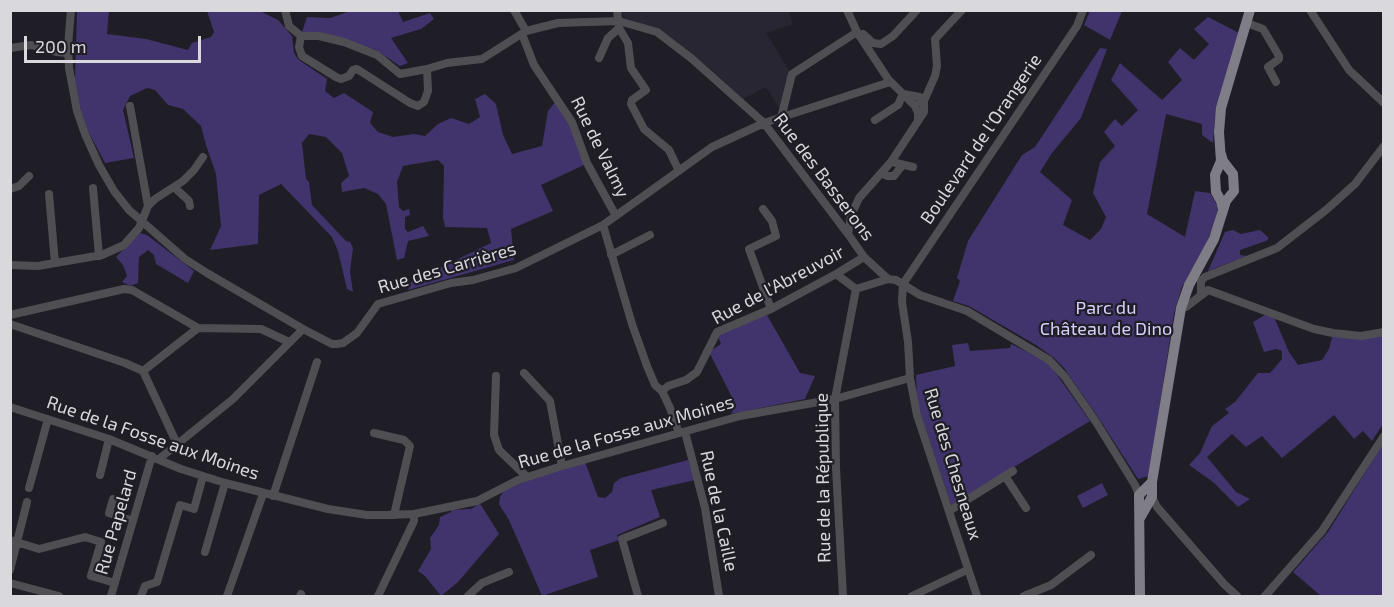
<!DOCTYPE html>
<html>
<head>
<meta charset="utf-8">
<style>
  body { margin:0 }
  #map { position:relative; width:1394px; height:607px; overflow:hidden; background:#1f1e26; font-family:"Exo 2",sans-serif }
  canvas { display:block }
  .frame { position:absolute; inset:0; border:12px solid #d8d8dd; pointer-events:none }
  .scale { position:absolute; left:24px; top:36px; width:177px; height:27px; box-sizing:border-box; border:3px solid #d8d8dd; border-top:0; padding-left:8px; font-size:18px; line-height:21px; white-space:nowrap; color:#d8d8dd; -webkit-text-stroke:4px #1f1e26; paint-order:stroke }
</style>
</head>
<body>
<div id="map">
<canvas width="1394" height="607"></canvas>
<div class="frame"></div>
<div class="scale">200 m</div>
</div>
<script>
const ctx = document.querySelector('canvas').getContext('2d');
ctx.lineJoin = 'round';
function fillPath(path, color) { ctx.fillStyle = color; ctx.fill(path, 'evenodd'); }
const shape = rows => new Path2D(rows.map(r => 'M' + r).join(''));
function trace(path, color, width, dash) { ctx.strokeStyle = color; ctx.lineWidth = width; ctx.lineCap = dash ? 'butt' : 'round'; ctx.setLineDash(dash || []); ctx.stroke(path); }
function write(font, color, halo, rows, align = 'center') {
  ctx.font = font + ' "Exo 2",sans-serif'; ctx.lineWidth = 4.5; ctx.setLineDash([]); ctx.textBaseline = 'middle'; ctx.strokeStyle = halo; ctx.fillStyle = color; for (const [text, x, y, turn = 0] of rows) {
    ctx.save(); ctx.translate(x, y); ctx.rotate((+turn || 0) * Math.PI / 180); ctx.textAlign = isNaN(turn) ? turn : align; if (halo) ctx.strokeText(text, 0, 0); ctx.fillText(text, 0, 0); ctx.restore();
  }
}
fillPath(shape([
  [620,11,789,11,793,24,766,33,790,72,780,109,766,87,739,101,728,91,730,87,675,40,660,30,625,18]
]), '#292633');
fillPath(shape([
  [77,11,109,11,107,34,146,39,188,50,192,43,211,37,214,32,207,11,260,11,278,20,292,36,294,53,299,60,327,79,325,91,334,98,344,93,373,112,370,123,378,132,393,137,414,134,425,136,438,124,451,118,469,124,480,117,475,99,485,94,496,104,503,135,512,154,542,146,548,111,556,101,567,120,586,164,541,185,553,211,511,229,514,260,408,290,411,282,491,243,487,228,445,227,443,217,444,166,438,160,403,166,397,182,399,207,403,211,409,209,410,215,405,217,405,229,408,232,423,226,429,236,408,241,404,258,397,260,386,204,378,194,364,188,342,192,341,183,349,176,342,153,326,137,309,134,302,143,306,179,309,182,312,205,346,241,350,242,353,248,350,271,353,292,347,289,338,251,332,237,281,184,259,195,258,244,210,250,221,226,216,174,206,145,201,126,183,109,168,105,155,90,147,88,130,96,123,110,134,158,105,163,88,131,81,111,75,79],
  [350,11,398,11,403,22,430,13,434,19,421,29,391,38,408,63,400,66,376,50,331,35,302,32,307,17,330,18],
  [1090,11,1122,11,1110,40,1084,25],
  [1208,17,1239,33,1215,117,1213,143,1202,135,1202,124,1166,114,1147,214,1185,237,1195,191,1210,193,1218,207,1215,223,1206,244,1182,287,1174,313,1149,476,1138,479,1100,420,1064,368,1054,358,1036,345,969,306,953,301,960,281,957,278,968,241,1022,155,1035,147,1100,48,1107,49,1081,118,1052,153,1040,172,1072,200,1063,225,1090,240,1101,229,1106,217,1093,193,1100,162,1115,146,1104,132,1115,119,1122,126,1138,110,1111,80,1120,63,1162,100,1182,80,1168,62,1180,48,1194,60,1209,44,1194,29],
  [1233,230,1241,234,1260,230,1269,238,1266,241,1240,250,1240,255,1247,256,1208,271,1225,232],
  [140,233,147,235,194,271,188,283,156,264,154,255,148,250,139,257,138,283,130,286,122,282,127,276,123,265,116,257],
  [767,315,800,373,815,376,805,399,731,414,736,405,709,352,721,344,717,334],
  [1265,315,1274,317,1289,352,1298,365,1322,360,1329,349,1333,333,1383,335,1383,424,1372,441,1363,431,1354,439,1334,415,1282,458,1262,436,1246,447,1232,434,1207,457,1236,492,1250,499,1238,507,1213,482,1189,465,1200,453,1212,426,1229,413,1225,409,1235,402,1258,373,1270,373,1282,359,1282,351,1276,349,1264,352,1253,322],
  [968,343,970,351,1010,348,1011,344,1038,357,1050,365,1090,421,951,505,920,412,917,397,916,375,955,366,952,345],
  [1383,444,1383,596,1321,596,1293,572,1328,532],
  [688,460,695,480,651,490,660,517,617,535,619,540,590,550,598,577,542,596,509,520,499,504,500,497,504,491,520,483,585,462,598,497,605,498,612,492,614,483,621,478],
  [1102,483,1108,495,1083,508,1077,496],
  [479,504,481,505,499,534,458,582,441,596,425,576,418,571,431,549,430,538,439,525,440,517,451,512,451,510,471,509]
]), '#41336c');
trace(shape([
  [71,10,68,46,69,68,77,111,85,134,99,165,114,191,129,210,185,259,207,273,303,329,332,344,337,344,343,343,357,333,378,304,451,283,473,280,516,268,603,225,712,147,764,123,890,82],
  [285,10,289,26,301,36,299,47,302,56,336,77,341,79,349,76,353,70,357,69,410,103,418,106,424,102,428,91,427,69,400,74,377,55,344,42,319,36,301,36],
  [514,10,526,31],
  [617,10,619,28,628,43,631,68,646,90,632,100,631,104,644,129,669,150,679,171],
  [847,10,857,32,888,79,915,106,918,113,918,121],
  [1310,10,1349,70,1384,103],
  [1247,23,1263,29,1279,56,1279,59,1268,67,1276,82],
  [522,34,534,65,572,122,587,163,616,216],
  [863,34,873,43,881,44,893,36,917,10],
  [10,48,31,45,56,52,68,53],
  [599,58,608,38,619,28],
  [427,69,447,63,482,59,526,31,558,23,619,21,657,32,691,58,764,123,848,234,864,257,888,279],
  [920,102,924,101,935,76,937,66,935,39,962,10],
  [781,118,792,74,857,32],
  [875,120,898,105,903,94],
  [896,163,913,167],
  [881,173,887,176,894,176,901,167,900,164],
  [174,187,189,201,190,206],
  [93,188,99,256],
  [10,189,19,186,29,176],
  [49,194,55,263],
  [148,206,155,199,183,181,194,170,203,157],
  [763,209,772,221,776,236,749,249,771,309],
  [603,225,632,324,647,366,655,385,662,391,670,408,679,433],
  [848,234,851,216,859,198,891,162,924,112,924,101,920,97,903,94],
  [611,255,650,235],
  [10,265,38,266,102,255,124,245,139,228,148,206,130,106],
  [836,274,856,289],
  [903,284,1077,26,1083,10],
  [903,284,902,302,908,342,910,378,917,415,977,596],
  [856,289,888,279,896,280,920,295,967,311,1049,360,1065,377,1096,422,1135,485,1139,495],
  [1201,293,1201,281,1205,277,1277,248,1326,210,1355,184,1384,146],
  [1181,308,1186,307,1208,290,1314,329,1333,333,1361,336,1384,332],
  [10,315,124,289,132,290,198,328,261,329,289,342],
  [10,324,125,363,143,371,198,328],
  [143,371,177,444],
  [524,373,550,401,562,466],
  [496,376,494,435,499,450,527,477],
  [662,391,668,386,686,380,697,372,717,332,771,309,836,274,864,257],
  [10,407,109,439,181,469,225,483,328,509,367,515,387,515,414,514,477,501,518,480,562,466,740,416,835,399,910,378],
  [685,432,705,508,719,596],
  [374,433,404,440,410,446,394,515],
  [159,459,233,399,303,329],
  [100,475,109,439],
  [1005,476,1026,508],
  [29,488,48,419],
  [273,496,317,362],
  [1152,497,1157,507,1224,584,1237,596],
  [113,499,109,513,133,521],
  [949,511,1013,471],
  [10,540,39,549,85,537,101,542,91,576,115,583],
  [205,552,225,483],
  [10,570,27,502],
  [10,583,59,596],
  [111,596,152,456],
  [141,596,145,586,157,582,180,505,194,509,203,476],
  [227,596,263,494],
  [300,596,301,594],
  [378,596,414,521,414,514],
  [468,596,482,583,509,572],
  [638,596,622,539,663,523],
  [843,596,836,468,835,399,856,289],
  [912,596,967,570],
  [1024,596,1051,585,1091,555],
  [1265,596,1322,531,1384,436]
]), '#4f4f53', 8);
trace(shape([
  [1223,209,1221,201,1216,192,1215,175,1221,161,1219,132,1221,108,1250,10],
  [1140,518,1152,497,1152,482,1181,308,1189,285,1214,239,1226,201,1234,191,1233,174,1223,161,1221,154],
  [1140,596,1139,495,1152,482]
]), '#7f7e86', 10);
write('18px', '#d8d8dd', '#1f1e26', [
  ["Boulevard de l'Orangerie",981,139,-56],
  ["Rue de Valmy",600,147,64],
  ["Rue des Basserons",824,177,53],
  ["Rue des Carrières",447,268,-16],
  ["Rue de l'Abreuvoir",778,285,-28],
  ["Rue de la Fosse aux Moines",626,432,-16],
  ["Rue de la Fosse aux Moines",153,438,19],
  ["Rue des Chesneaux",953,464,73],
  ["Rue de la République",823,478,-91],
  ["Rue de la Caille",719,511,78],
  ["Rue Papelard",116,522,-74]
]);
write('18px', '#d7d0fb', '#1f1e26', [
  ["Parc du",1106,308],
  ["Château de Dino",1106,329]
]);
</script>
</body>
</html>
